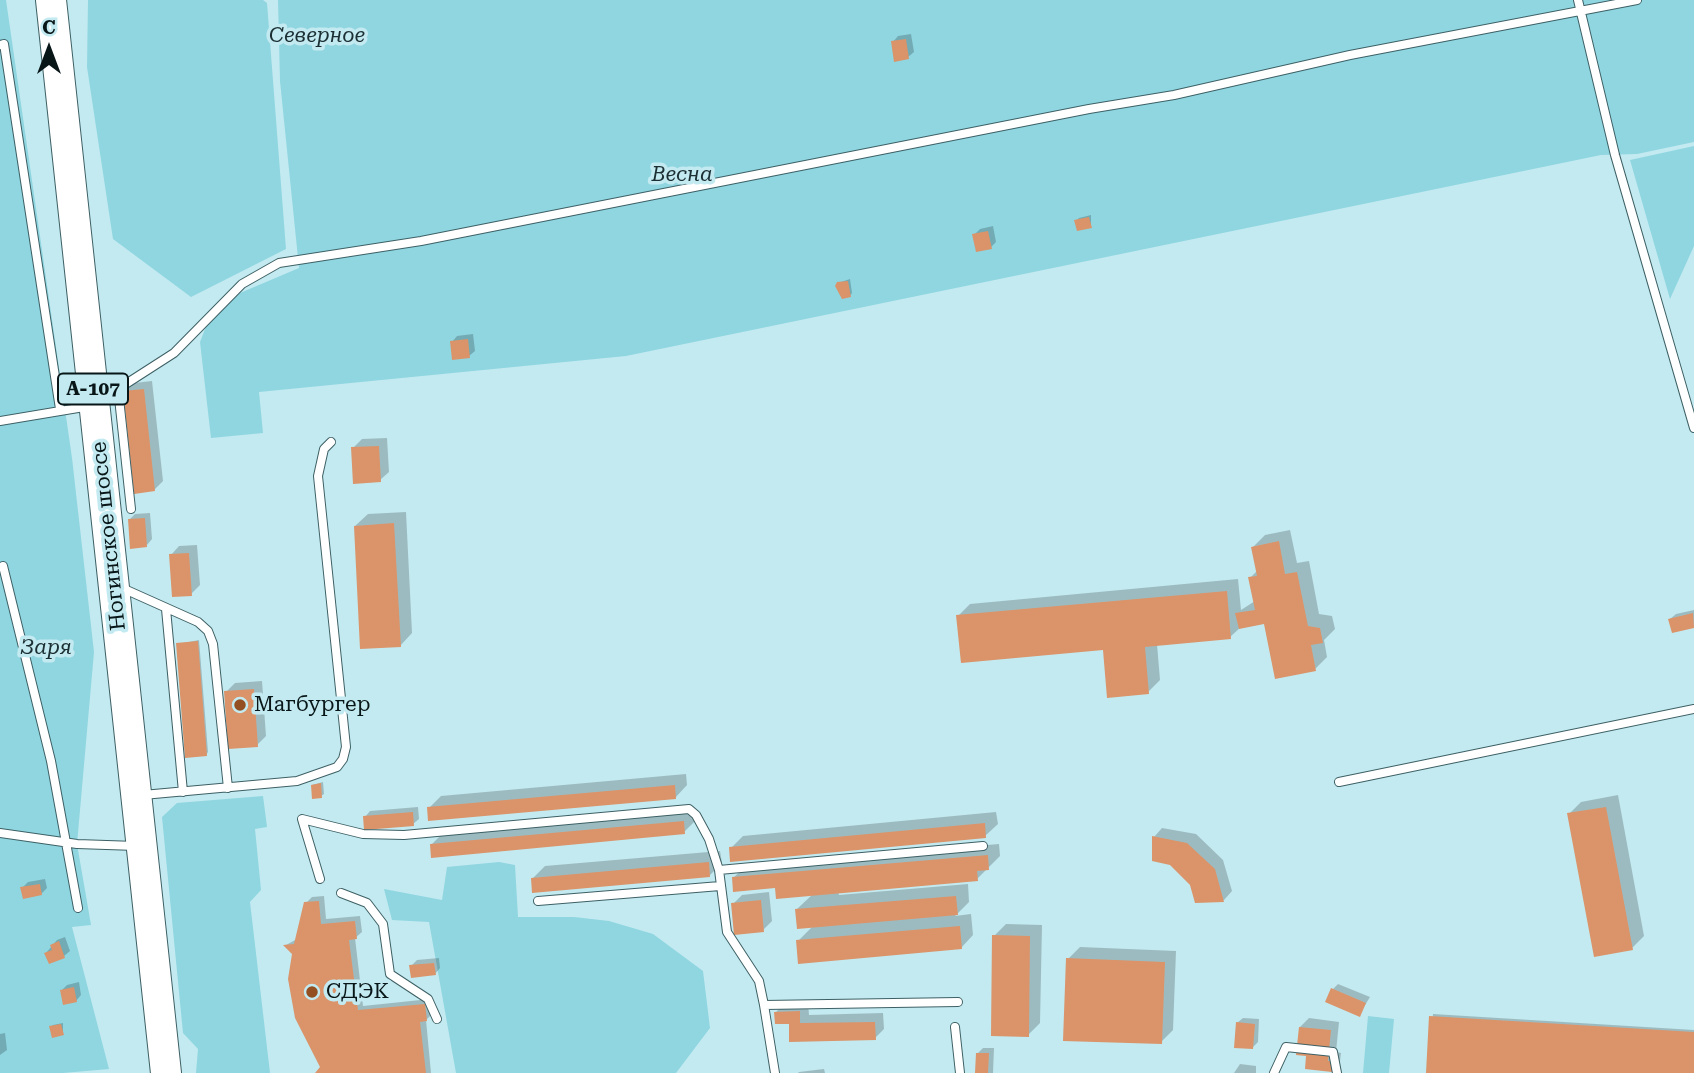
<!DOCTYPE html>
<html>
<head>
<meta charset="utf-8">
<style>
  body { margin:0 }
  #map { position:relative; width:1694px; height:1073px; overflow:hidden; background:#c3eaf0; font-family:"Roboto Serif",serif }
  canvas { display:block }
  .north { position:absolute; left:14px; top:14px; width:70px; height:70px; -webkit-text-stroke:5px #c3eaf0; paint-order:stroke; rotate:0deg; font-size:19px; font-weight:700; line-height:28px; text-align:center; color:#081618 }
  .north::after { content:''; display:block; margin:auto; width:24px; height:32px; background:#081618; clip-path:polygon(50% 0,100% 100%,50% 72%,0 100%) }
</style>
</head>
<body>
<div id="map">
<canvas width="1694" height="1073"></canvas>
<div class="north">С</div>
</div>
<script>
const ctx = document.querySelector('canvas').getContext('2d');
ctx.lineJoin = 'round';
function fillPath(path, color) { ctx.fillStyle = color; ctx.fill(path, 'evenodd'); }
const shape = rows => new Path2D(rows.map(r => 'M' + r).join(''));
function trace(path, color, width, dash) { ctx.strokeStyle = color; ctx.lineWidth = width; ctx.lineCap = dash ? 'butt' : 'round'; ctx.setLineDash(dash || []); ctx.stroke(path); }
function write(font, color, halo, rows, align = 'center') {
  ctx.font = font + ' "Roboto Serif",serif'; ctx.lineWidth = 7; ctx.setLineDash([]); ctx.textBaseline = 'middle'; ctx.strokeStyle = halo; ctx.fillStyle = color; for (const [text, x, y, turn = 0] of rows) {
    ctx.save(); ctx.translate(x, y); ctx.rotate((+turn || 0) * Math.PI / 180); ctx.textAlign = isNaN(turn) ? turn : align; if (halo) ctx.strokeText(text, 0, 0); ctx.fillText(text, 0, 0); ctx.restore();
  }
}
fillPath(shape([
  [0,0,6,0,72,458,94,652,77,844,91,925,72,927,109,1069,63,1073,0,1073],
  [88,0,263,0,267,3,286,249,191,297,113,239,87,67],
  [278,0,1694,0,1694,142,1637,154,1601,155,626,356,259,392,263,433,211,438,200,342,207,324,240,293,299,268,280,81],
  [1694,146,1694,246,1670,299,1630,160],
  [263,796,267,827,255,829,261,890,250,902,270,1073,196,1073,198,1049,183,1033,162,817,177,803],
  [499,862,515,865,518,917,574,917,609,921,653,934,703,971,710,1028,676,1073,456,1073,429,922,392,920,384,889,442,900,447,867],
  [1368,1016,1394,1019,1389,1073,1363,1073]
]), '#8fd6e1');
fillPath(shape([
  [911,34,914,52,908,57,893,42,898,36],
  [1091,215,1091,226,1076,221,1079,218],
  [993,226,996,242,991,247,974,235,980,229],
  [850,279,852,293,850,296,838,283],
  [473,334,475,351,469,356,452,342,457,336],
  [152,381,163,481,154,490,125,391,134,383],
  [387,438,389,472,380,480,353,448,362,439],
  [406,512,412,633,400,646,355,526,368,514],
  [150,513,152,539,147,545,129,520,135,514],
  [1290,530,1297,563,1309,561,1319,614,1332,616,1335,629,1324,640,1327,657,1315,669,1265,622,1241,627,1230,637,1157,644,1160,680,1148,692,1104,648,958,616,970,604,1238,579,1241,610,1255,601,1250,578,1258,570,1253,547,1265,535],
  [197,545,200,585,191,594,171,555,179,546],
  [1694,610,1694,626,1673,631,1670,619,1676,614],
  [199,640,208,752,206,755,178,644],
  [262,681,266,736,257,745,226,692,235,683],
  [686,774,687,785,675,798,429,808,441,796],
  [323,782,324,794,321,796,312,785],
  [1618,795,1644,936,1632,948,1569,814,1581,802],
  [418,807,419,819,413,824,365,817,370,811],
  [695,809,696,820,684,832,431,845,443,833],
  [996,812,998,824,985,836,731,848,743,836],
  [1162,828,1196,834,1223,860,1232,891,1224,900,1196,902,1192,884,1154,837],
  [999,844,1000,856,977,879,838,891,839,895,968,884,969,902,955,916,971,914,973,935,961,948,798,941,813,926,797,909,813,894,733,878,746,866],
  [720,851,722,863,709,876,533,878,545,866],
  [45,879,47,888,41,894,22,888,28,882],
  [769,892,772,921,763,930,733,904,742,895],
  [324,896,326,919,360,916,362,932,355,938,363,1006,430,999,432,1014,426,1020,431,1073,317,1073,322,1067,294,954,286,945,297,939,306,903,312,897],
  [1006,924,1042,925,1040,1023,1028,1035,994,936],
  [65,937,70,951,64,956,46,953,57,940],
  [1080,947,1176,951,1173,1030,1161,1042,1068,959],
  [439,958,440,968,435,974,411,966,417,960],
  [79,982,81,995,76,1001,62,990,67,985],
  [1338,984,1370,997,1359,1015,1333,989],
  [785,1003,808,1003,809,1015,883,1013,884,1029,875,1038,791,1022,776,1012],
  [1433,1014,1694,1030,1694,1073,1428,1073],
  [1243,1018,1259,1019,1258,1042,1253,1047,1237,1023],
  [1309,1018,1339,1022,1336,1052,1341,1053,1340,1061,1331,1070,1308,1055,1300,1027],
  [63,1023,63,1033,51,1027,53,1025],
  [5,1033,7,1050,0,1055,0,1034],
  [983,1048,994,1048,993,1073,977,1073,977,1054],
  [1240,1064,1256,1066,1256,1073,1234,1073],
  [824,1069,825,1073,798,1073,799,1072]
]), '#0003');
fillPath(shape([
  [906,39,909,59,894,62,891,41],
  [1089,217,1092,228,1077,231,1074,220],
  [988,231,992,249,976,252,972,234],
  [848,281,851,297,842,299,835,286,837,282],
  [468,339,470,358,452,360,450,341],
  [144,389,155,491,134,494,123,391],
  [379,446,381,482,353,484,351,447],
  [145,518,147,547,130,549,128,519],
  [394,523,401,647,360,649,354,526],
  [1279,541,1285,574,1297,572,1308,626,1320,628,1323,643,1311,645,1316,671,1275,679,1264,624,1239,629,1235,613,1255,610,1248,577,1257,576,1251,547],
  [189,553,192,596,172,597,169,554],
  [1227,591,1231,639,1145,647,1149,694,1107,698,1103,650,961,663,956,615],
  [1693,613,1694,628,1672,633,1668,619],
  [198,641,207,756,185,758,176,643],
  [254,689,258,747,228,749,224,691],
  [321,783,322,798,312,799,311,785],
  [675,785,676,799,428,821,427,807],
  [1606,807,1633,950,1594,957,1567,813],
  [413,812,414,826,364,830,363,816],
  [684,821,685,834,431,858,430,844],
  [985,823,986,838,730,862,729,847],
  [1152,836,1187,843,1215,869,1224,902,1195,903,1190,885,1170,865,1152,861],
  [988,855,989,870,977,871,978,881,776,899,775,888,733,892,732,877],
  [709,862,710,877,532,893,531,878],
  [40,884,42,895,23,899,20,887],
  [956,896,958,915,797,929,795,909],
  [761,900,764,932,734,935,731,903],
  [319,901,321,924,355,921,357,939,349,940,358,1010,425,1004,427,1021,420,1022,426,1073,315,1073,320,1067,295,1018,288,979,292,954,283,945,294,944,304,902],
  [960,926,962,949,798,964,796,940],
  [992,935,1030,936,1029,1037,991,1036],
  [59,941,65,958,49,964,44,953,52,950,50,945],
  [1066,958,1165,962,1162,1044,1063,1041],
  [434,963,436,975,411,978,409,965],
  [74,987,77,1002,63,1005,60,990],
  [1331,988,1366,1003,1360,1017,1325,1002],
  [800,1011,800,1023,875,1022,876,1040,789,1042,789,1024,775,1024,774,1012],
  [1429,1016,1694,1032,1694,1073,1426,1073],
  [1236,1022,1255,1024,1253,1049,1234,1048],
  [61,1024,64,1035,52,1038,49,1026],
  [1299,1027,1331,1030,1328,1061,1333,1061,1332,1072,1305,1069,1306,1056,1296,1055],
  [976,1053,989,1053,988,1073,975,1073]
]), '#db9369');
const lane = shape([
  [1578,0,1615,155,1694,428],
  [0,45,4,44,60,409],
  [0,421,90,406],
  [131,509,118,389,174,353,242,284,279,263,421,241,1089,109,1174,95,1350,55,1637,0],
  [3,566,51,761,78,908],
  [122,588,198,622,208,631,213,644,228,788],
  [166,609,183,792],
  [1339,782,1694,709],
  [143,795,297,781,337,767,343,759,346,747,318,476,324,449,331,442],
  [0,833,77,844,136,846],
  [320,879,302,819,363,834,404,835,689,809,696,815,709,839,719,870],
  [341,893,367,903,383,924,390,974,428,999,437,1019],
  [538,901,720,886],
  [764,1005,759,981,727,932,719,870,983,846],
  [955,1027,960,1073],
  [775,1073,764,1005,958,1002],
  [1274,1073,1286,1047,1333,1052,1337,1073]
]);
const highway = shape([
  [51,0,166,1073]
]);
trace(lane, '#3d6065', 10);
trace(highway, '#3d6065', 32);
trace(lane, '#fff', 8);
trace(highway, '#fff', 30);
for (const [x, y, r, color] of [
  [240,705,7,"#934f22"],
  [312,992,7,"#934f22"]
]) { const dot = new Path2D(); dot.arc(x, y, r, 0, 2 * Math.PI); ctx.fillStyle = color; ctx.fill(dot); trace(dot, '#c3eaf0', 2.5); }
for (const [x, y, w] of [
  [93,389,70]
]) { const box = new Path2D(); box.roundRect(x - w / 2, y - 15.5, w, 31, 5); ctx.fillStyle = '#c3eaf0'; ctx.fill(box); trace(box, '#081618', 2); }
write('bold 19px', '#081618', null, [
  ["А-107",93,389]
]);
write('italic 21px', '#1c3034', '#c3eaf0', [
  ["Северное",317,36],
  ["Весна",682,175],
  ["Заря",46,648]
]);
write('21px', '#081618', '#c3eaf0', [
  ["Ногинское шоссе",109,536,-96]
]);
write('21px', '#081618', '#c3eaf0', [
  ["Магбургер",254,705],
  ["СДЭК",326,992]
], 'left');
</script>
</body>
</html>
